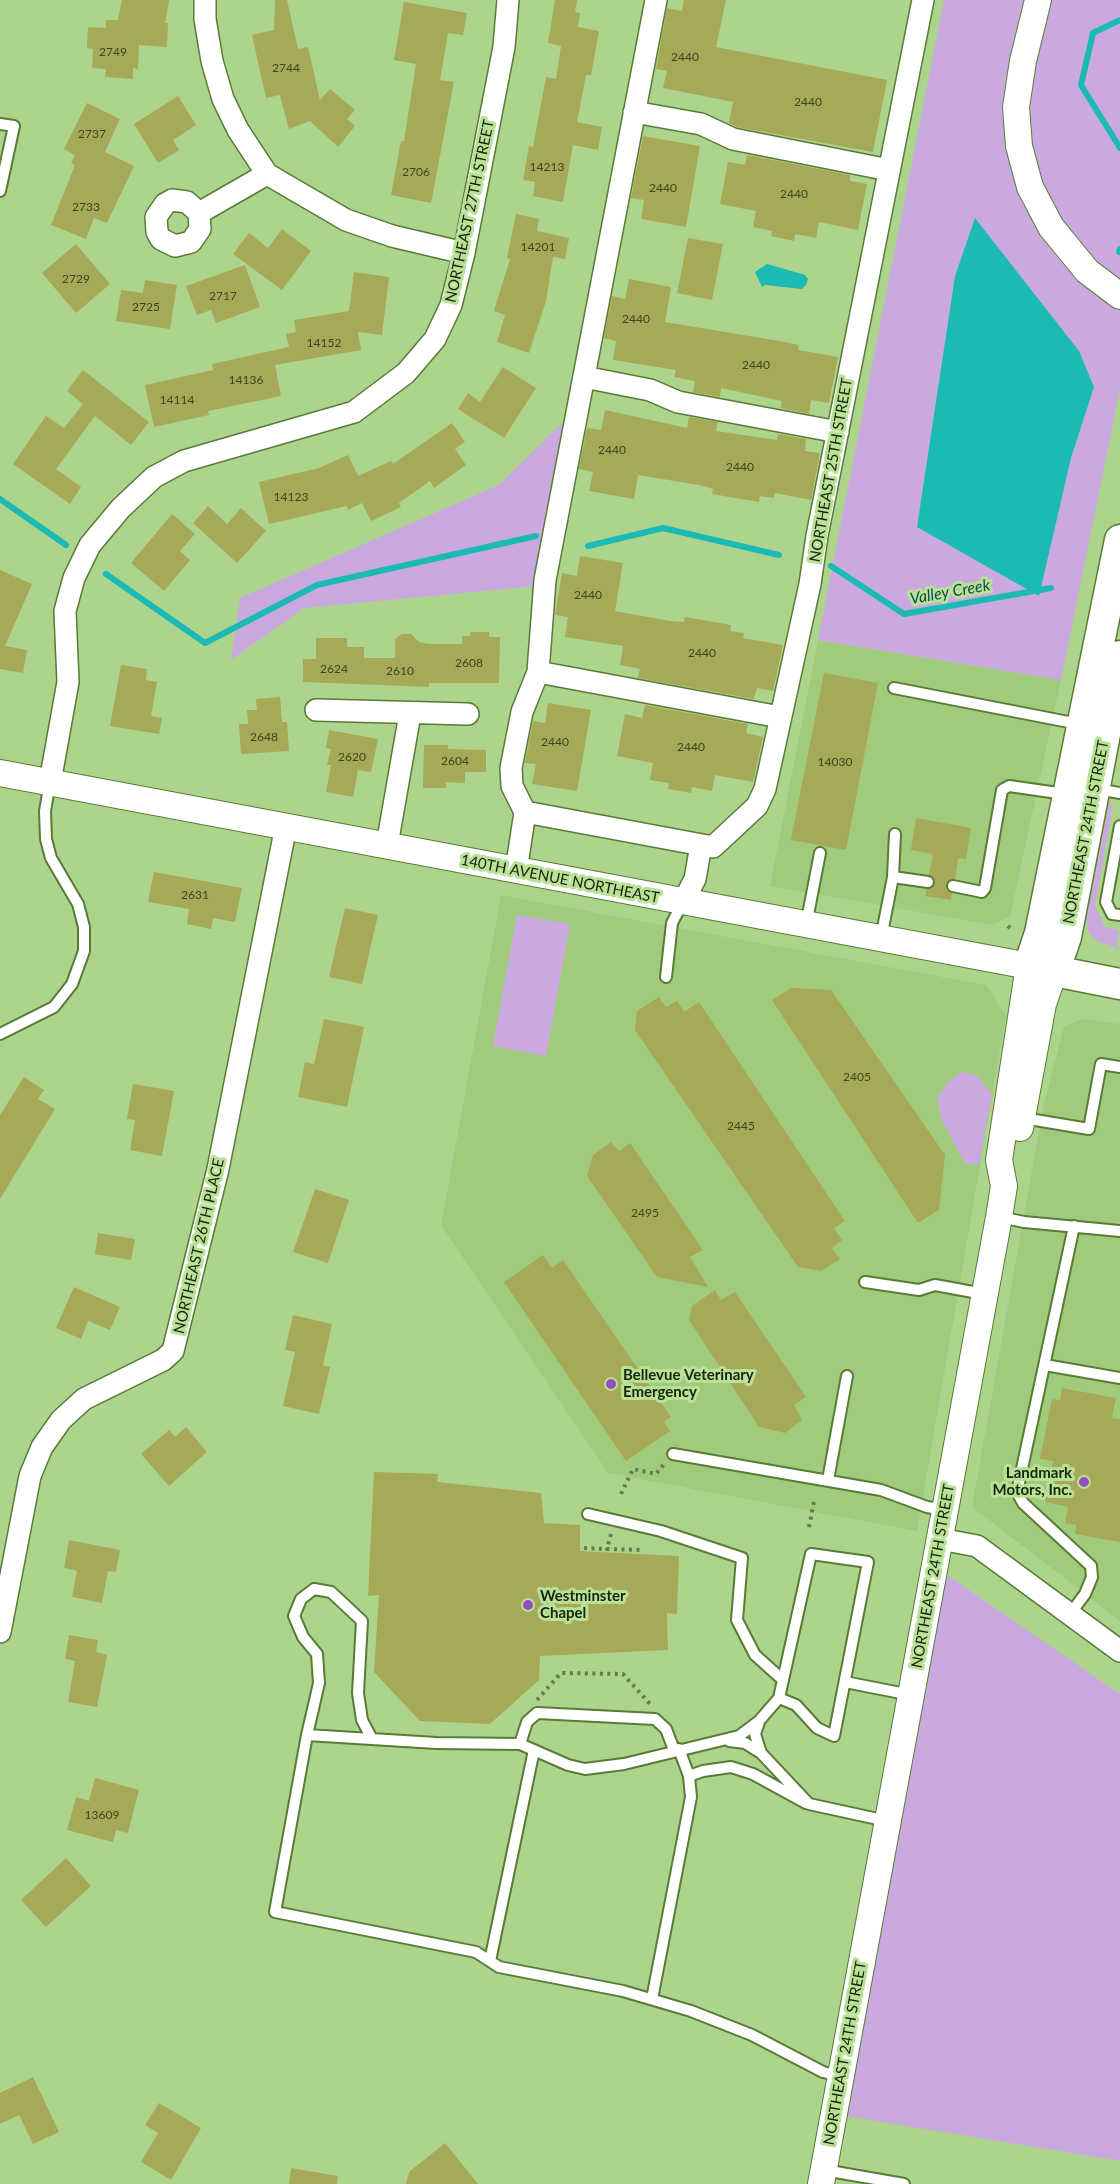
<!DOCTYPE html>
<html>
<head>
<meta charset="utf-8">
<style>
  body { margin:0 }
  canvas { display:block; background:#add48c }
</style>
</head>
<body>
<canvas width="1120" height="2184"></canvas>
<script>
const ctx = document.querySelector('canvas').getContext('2d');
ctx.lineJoin = 'round';
function fillPath(path, color) { ctx.fillStyle = color; ctx.fill(path, 'evenodd'); }
const shape = rows => new Path2D(rows.map(r => 'M' + r).join(''));
function trace(path, color, width, dash) { ctx.strokeStyle = color; ctx.lineWidth = width; ctx.lineCap = dash ? 'butt' : 'round'; ctx.setLineDash(dash || []); ctx.stroke(path); }
function write(font, color, halo, rows, align = 'center') {
  ctx.font = font + ' Lato,sans-serif'; ctx.lineWidth = 6; ctx.setLineDash([]); ctx.textBaseline = 'middle'; ctx.strokeStyle = halo; ctx.fillStyle = color; for (const [text, x, y, turn = 0] of rows) {
    ctx.save(); ctx.translate(x, y); ctx.rotate((+turn || 0) * Math.PI / 180); ctx.textAlign = isNaN(turn) ? turn : align; if (halo) ctx.strokeText(text, 0, 0); ctx.fillText(text, 0, 0); ctx.restore();
  }
}
fillPath(shape([
  [818,640,1061,680,1010,917,992,925,770,886],
  [501,895,986,985,1006,1015,917,1531,608,1473,441,1225],
  [1083,1019,1120,1024,1120,1621,972,1507,1043,1108,1064,1026]
]), '#a1cb7c');
fillPath(shape([
  [944,0,1120,0,1120,389,1061,680,818,640],
  [975,219,1079,351,1094,387,1071,458,917,527,955,276],
  [569,416,536,586,304,608,231,660,240,598,499,485],
  [1109,803,1113,805,1095,906,1105,927,1119,930,1117,945,1120,949,1097,941,1089,933,1086,921],
  [517,915,570,924,546,1056,493,1046],
  [962,1072,976,1075,992,1094,979,1165,965,1163,941,1119,937,1098,949,1081],
  [947,1575,1120,1694,1120,2161,846,2116]
]), '#caa9e1');
fillPath(shape([
  [975,218,1079,351,1094,387,1071,458,1039,596,917,527,955,276],
  [767,264,805,275,808,279,806,285,802,289,765,285,762,287,755,272]
]), '#1bbab5');
trace(shape([
  [1120,20,1093,33,1081,85,1120,148],
  [1119,252,1120,249],
  [0,499,66,545],
  [588,546,663,528,779,555],
  [831,566,904,614,1051,588],
  [106,574,205,643,317,585,536,536]
]), '#1bbab5', 6);
fillPath(shape([
  [122,0,169,0,165,23,168,23,167,47,139,45,138,69,133,68,133,79,105,77,106,69,92,68,93,49,87,48,88,27,106,28,106,20,118,20],
  [275,0,287,0,298,49,308,47,320,100,330,89,355,110,347,119,355,126,338,147,310,121,289,129,280,95,266,98,252,35,274,30],
  [555,0,577,0,575,12,580,13,578,27,599,31,591,75,586,75,577,122,602,127,598,150,573,145,563,202,533,196,535,182,523,180,529,146,533,147,546,77,556,79,561,46,548,43],
  [684,0,726,0,716,47,887,80,873,152,737,127,729,123,733,102,663,88,667,71,656,69,667,8,682,11],
  [404,2,467,13,463,35,448,33,440,80,454,82,431,203,391,195,401,141,404,141,416,64,394,60],
  [178,96,196,125,173,140,179,150,158,163,134,124],
  [87,103,120,119,105,152,134,166,107,223,94,218,86,239,51,225,75,165,71,163,75,155,64,149],
  [643,136,700,146,686,227,641,219,644,200,631,198],
  [747,155,850,175,850,181,867,184,858,230,819,222,816,238,795,234,794,241,771,236,772,231,753,227,756,211,720,204,728,162,745,165],
  [516,214,539,219,537,231,569,238,565,259,553,257,546,301,529,353,497,342,505,315,494,311,510,259,507,258],
  [282,229,311,251,282,290,233,254,249,233,268,248],
  [688,238,723,244,712,300,677,293],
  [76,244,110,284,76,313,42,273],
  [245,265,260,307,216,323,211,310,197,315,186,286],
  [354,272,389,277,382,335,358,332,361,350,275,365,281,396,208,411,209,415,154,427,145,385,213,370,212,364,289,347,286,334,296,332,294,320,349,311],
  [629,279,671,287,665,322,785,342,799,345,798,350,838,357,829,403,811,400,809,414,781,408,782,401,721,388,720,397,693,392,695,381,674,377,676,370,613,360,616,341,604,338,612,296,625,299],
  [145,280,177,285,170,329,116,321,121,290,143,293],
  [503,367,536,388,504,438,458,409,468,393,480,402],
  [83,370,149,422,131,445,95,416,56,469,81,487,70,504,13,464,46,416,64,428,83,404,67,391],
  [605,410,687,428,689,417,718,422,716,431,777,440,778,434,806,439,805,451,820,453,811,500,775,493,774,498,760,496,759,502,712,494,713,489,699,485,638,475,634,499,589,491,593,472,579,469,587,428,601,430],
  [452,423,465,442,455,449,466,465,434,488,430,481,399,503,401,507,371,521,362,503,348,510,347,506,269,524,259,482,319,468,348,455,358,476,391,461,393,464],
  [208,506,227,524,241,508,266,531,237,563,193,523],
  [172,514,195,534,180,551,190,560,164,591,131,563],
  [580,556,623,563,615,611,670,621,684,622,685,617,731,625,730,631,744,633,743,638,783,645,773,691,757,688,754,699,638,678,640,669,620,665,623,646,565,637,568,617,555,615,562,573,577,576],
  [0,570,32,584,5,646,27,650,23,673,0,669],
  [470,632,489,632,489,637,500,637,499,683,429,683,429,687,303,682,303,659,316,659,316,638,347,638,347,647,364,647,364,658,395,658,395,639,402,634,411,634,419,642,429,644,462,644,462,636,470,636],
  [121,665,147,669,146,680,157,682,151,716,162,718,159,734,110,726],
  [824,673,878,683,846,850,791,840],
  [280,697,282,722,287,722,289,751,241,754,239,724,248,724,247,710,257,710,256,699],
  [548,703,591,710,577,791,532,784,536,764,525,763,533,721,545,723],
  [645,705,748,724,746,733,763,737,753,782,715,775,712,791,692,787,691,793,668,789,669,783,650,780,653,763,617,756,625,714,642,718],
  [329,730,378,739,371,772,358,770,353,797,326,792,331,765,327,765,331,749,326,748],
  [424,745,448,745,448,749,486,750,486,772,465,772,465,783,446,782,446,788,423,788],
  [916,818,971,828,966,859,958,858,955,879,946,884,946,889,952,893,951,900,925,896,927,889,935,884,935,879,929,875,933,854,911,850],
  [154,872,242,888,235,922,213,918,211,929,187,924,189,909,148,902],
  [345,908,378,915,362,984,329,977],
  [791,988,831,990,945,1155,939,1210,918,1223,772,1000],
  [659,997,666,1007,677,1001,684,1012,699,1002,845,1221,834,1228,842,1240,832,1248,840,1259,821,1271,798,1267,635,1030,637,1011],
  [324,1019,364,1027,347,1107,298,1097,305,1062,314,1064],
  [24,1077,44,1090,38,1099,55,1109,0,1199,0,1115],
  [133,1084,174,1091,162,1156,130,1150,135,1120,127,1119],
  [611,1142,619,1151,630,1143,703,1250,690,1257,708,1287,657,1277,587,1176,593,1155],
  [315,1189,349,1200,328,1263,293,1252],
  [98,1233,135,1239,131,1260,95,1254],
  [543,1255,552,1268,563,1260,671,1417,664,1422,670,1431,626,1461,504,1282],
  [74,1287,120,1307,110,1330,88,1321,81,1339,56,1328],
  [715,1290,721,1300,735,1292,806,1397,794,1405,802,1420,785,1433,759,1427,689,1320,692,1306],
  [293,1315,332,1324,323,1365,330,1367,319,1414,283,1406,295,1352,285,1350],
  [1062,1388,1116,1398,1112,1418,1120,1419,1120,1542,1075,1534,1076,1525,1065,1523,1068,1507,1045,1502,1053,1461,1040,1459,1052,1399,1060,1400],
  [186,1427,207,1452,169,1486,141,1454,169,1430,175,1437],
  [374,1472,438,1474,437,1482,541,1493,544,1523,580,1525,580,1551,679,1556,677,1614,667,1613,668,1650,540,1656,539,1680,490,1724,420,1721,374,1672,379,1595,368,1596],
  [69,1540,120,1550,116,1572,108,1571,102,1603,72,1597,77,1571,64,1568],
  [69,1635,98,1640,96,1652,107,1655,97,1707,68,1702,75,1661,65,1659],
  [95,1778,139,1790,128,1833,116,1830,113,1842,67,1830,76,1797,89,1801],
  [66,1858,91,1886,46,1927,21,1900],
  [33,2077,59,2132,33,2144,19,2115,0,2124,0,2093],
  [159,2103,201,2128,171,2180,141,2162,158,2133,145,2125],
  [445,2143,478,2184,406,2184,409,2172],
  [291,2168,338,2176,337,2184,289,2184]
]), '#a5a958');
const service = shape([
  [0,124,14,126,0,191],
  [894,688,1079,724],
  [1097,789,1120,793],
  [1120,826,1106,902,1112,914,1120,915],
  [893,877,928,882],
  [953,886,982,892,985,888,1002,790,1009,786,1065,794],
  [806,925,820,853],
  [881,938,893,877,895,834],
  [666,977,672,923,683,902],
  [0,1034,54,1007,72,984,84,951,84,927,78,904,51,858,46,839,45,811,50,782],
  [1023,1118,1089,1129,1101,1064,1120,1067],
  [1000,1217,1024,1222,1120,1231],
  [865,1282,919,1290,935,1285,984,1294],
  [1045,1365,1120,1378],
  [673,1454,881,1490,927,1507,945,1510],
  [828,1480,847,1376],
  [588,1514,661,1531,742,1558,737,1620,755,1655,783,1680],
  [811,1554,868,1562,834,1736,817,1728,796,1705,779,1698,811,1554],
  [1070,1614,1085,1594,1092,1577,1091,1566,1023,1503,1017,1492,1074,1226],
  [845,1682,911,1695],
  [779,1698,759,1721,739,1736,624,1764,585,1769,568,1765,520,1744,436,1743,307,1735,275,1912,476,1952,499,1967,623,1991,691,2011,752,2035,823,2072,840,2076],
  [759,1722,755,1734,761,1753],
  [307,1735,319,1683,317,1654,303,1637,294,1616,301,1599,314,1589,331,1592,362,1621,358,1693,362,1720,372,1739],
  [729,1741,745,1743,761,1753,809,1804,887,1821],
  [520,1744,527,1722,537,1713,655,1719,666,1729,674,1750],
  [689,1776,703,1771,731,1767,753,1774,806,1803],
  [490,1961,534,1750],
  [652,1999,691,1797,689,1776,679,1749],
  [824,2170,904,2184]
]);
const minor = shape([
  [205,0,205,19,212,61,223,99,238,130,267,174,346,220,392,236,464,253],
  [634,112,701,124,733,139,889,170],
  [199,213,200,229,191,242,175,246,161,239,157,232,156,217,165,204,172,200,187,202,199,213,267,174],
  [584,377,650,390,678,402,838,432],
  [538,672,780,717],
  [316,710,468,714],
  [50,782,68,682,65,611,74,578,90,545,121,508,154,477,184,461,354,412,406,373,435,339,451,305,464,253,504,47,508,0],
  [525,812,713,847,757,806,765,789,810,584,817,536,923,0],
  [387,845,410,714],
  [516,871,525,812,512,786,511,768,522,712,538,672,545,580,656,0],
  [683,902,695,879,701,845],
  [940,1539,977,1546,1120,1651],
  [0,1632,30,1476,42,1447,61,1420,84,1399,163,1360,173,1351,218,1169,286,826]
]);
const tertiary = shape([
  [1038,0,1023,61,1016,107,1019,146,1030,187,1051,227,1087,271,1120,296],
  [0,773,1029,966,999,1160,1004,1186,999,1217,821,2184],
  [1020,1128,1043,1004,1054,972]
]);
const secondary = shape([
  [1120,540,1040,933,1029,966,1120,984],
  [1054,972,1066,937,1120,656]
]);
trace(service, '#587b36', 14);
trace(minor, '#587b36', 24);
trace(tertiary, '#587b36', 28);
trace(secondary, '#587b36', 33);
trace(shape([
  [1008,926,1010,928],
  [621,1494,633,1469,656,1474,665,1463],
  [809,1527,814,1502],
  [611,1534,607,1549,643,1550],
  [584,1548,607,1549],
  [537,1700,561,1673,623,1674,651,1705]
]), '#627c4a', 4, [3, 4.5]);
trace(service, '#fff', 10);
trace(minor, '#fff', 21);
trace(tertiary, '#fff', 26);
trace(secondary, '#fff', 30);
for (const [x, y, r, color] of [
  [611,1384,6,"#954cbf"],
  [1084,1482,6,"#954cbf"],
  [528,1605,6,"#954cbf"]
]) { const dot = new Path2D(); dot.arc(x, y, r, 0, 2 * Math.PI); ctx.fillStyle = color; ctx.fill(dot); trace(dot, '#bae198', 2); }
write('12px', '#3a461d', null, [
  ["2749",113,52],
  ["2440",685,57],
  ["2744",286,68],
  ["2440",808,102],
  ["2737",92,134],
  ["14213",547,167],
  ["2706",416,172],
  ["2440",663,188],
  ["2440",794,194],
  ["2733",86,207],
  ["14201",538,247],
  ["2729",76,279],
  ["2717",223,296],
  ["2725",146,307],
  ["2440",636,319],
  ["14152",324,343],
  ["2440",756,365],
  ["14136",246,380],
  ["14114",177,400],
  ["2440",612,450],
  ["2440",740,467],
  ["14123",291,497],
  ["2440",588,595],
  ["2440",702,653],
  ["2608",469,663],
  ["2624",334,669],
  ["2610",400,671],
  ["2648",264,737],
  ["2440",555,742],
  ["2440",691,747],
  ["2620",352,757],
  ["2604",455,761],
  ["14030",835,762],
  ["2631",195,895],
  ["2405",857,1077],
  ["2445",741,1126],
  ["2495",645,1213],
  ["13609",102,1815]
]);
write('15px', '#172509', '#bae198', [
  ["NORTHEAST 27TH STREET",470,211,-78],
  ["NORTHEAST 25TH STREET",831,470,-80],
  ["NORTHEAST 24TH STREET",1086,832,-79],
  ["140TH AVENUE NORTHEAST",560,879,11],
  ["NORTHEAST 26TH PLACE",199,1246,-77],
  ["NORTHEAST 24TH STREET",933,1576,-80],
  ["NORTHEAST 24TH STREET",845,2053,-80]
]);
write('bold 15px', '#172509', '#bae198', [
  ["Bellevue Veterinary",623,1375],
  ["Emergency",623,1392],
  ["Landmark",1072,1473,"right"],
  ["Motors, Inc.",1072,1490,"right"],
  ["Westminster",540,1596],
  ["Chapel",540,1613]
], 'left');
write('italic 16px', '#0c4b48', '#bae198', [
  ["Valley Creek",950,592,-10]
]);
</script>
</body>
</html>
